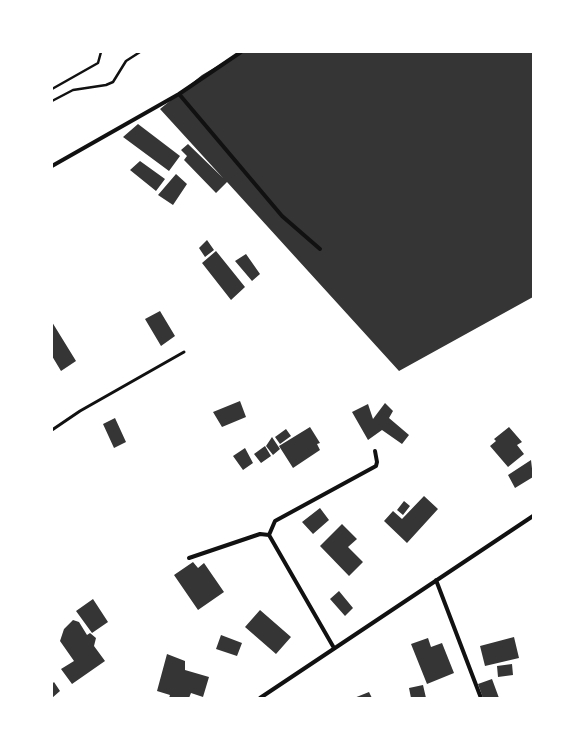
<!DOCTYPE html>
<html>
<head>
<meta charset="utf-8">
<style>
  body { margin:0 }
  #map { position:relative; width:585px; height:750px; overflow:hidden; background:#fff; font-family:"Times New Roman",serif }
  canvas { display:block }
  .frame { position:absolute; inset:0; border:53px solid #fff; pointer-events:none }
</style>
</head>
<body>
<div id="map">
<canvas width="585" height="750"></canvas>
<div class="frame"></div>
</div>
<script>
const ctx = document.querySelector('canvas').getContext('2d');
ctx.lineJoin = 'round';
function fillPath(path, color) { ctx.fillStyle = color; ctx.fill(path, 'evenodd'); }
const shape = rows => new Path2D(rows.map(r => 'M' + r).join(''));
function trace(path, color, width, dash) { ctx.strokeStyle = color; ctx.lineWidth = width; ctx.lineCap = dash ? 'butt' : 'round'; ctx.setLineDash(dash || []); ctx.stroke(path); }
fillPath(shape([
  [241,52,533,52,533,297,399,371,227,182,216,193,184,160,187,156,181,150,188,144,223,178,160,109,202,75],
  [138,124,180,156,169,171,123,137],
  [140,161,165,179,156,191,130,170],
  [176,174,187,184,173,205,158,195],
  [207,240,214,250,205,257,199,248],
  [216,251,245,287,231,300,202,263],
  [246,254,260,274,252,281,235,261],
  [160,311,175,336,161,346,145,319],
  [52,322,76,361,61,371,52,356],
  [240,401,246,417,222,427,213,412],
  [385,403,393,411,389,418,409,435,402,444,382,430,368,440,352,412,368,404,373,419],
  [115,418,126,442,114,448,103,424],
  [310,427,320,443,317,444,320,450,293,468,279,446],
  [509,427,522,442,517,445,524,454,508,467,490,446,496,441,494,439],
  [286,429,291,436,280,444,275,437],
  [272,437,280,449,273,455,266,446],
  [265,446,271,456,261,463,254,454],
  [245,448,253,463,243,470,233,456],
  [531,460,533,477,515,488,508,475],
  [424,496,438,509,407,543,384,521,393,511,402,519],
  [404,501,410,506,403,515,397,510],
  [320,508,329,520,313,534,302,522],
  [342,524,357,539,348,547,363,562,349,576,320,546],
  [193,562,198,568,204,563,224,592,198,610,174,575],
  [339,591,353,608,345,616,330,599],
  [93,599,108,622,92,633,76,611],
  [260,610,291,637,276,654,245,627],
  [73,620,79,622,87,635,90,633,96,638,94,646,105,661,72,684,61,669,74,661,60,641,64,629],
  [221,635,242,643,237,656,216,649],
  [514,637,519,658,485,666,480,646],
  [428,638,431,647,442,643,454,673,427,684,411,644],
  [167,654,185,661,185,670,209,677,203,697,191,693,189,698,169,698,170,695,157,691],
  [512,664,513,675,498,677,497,666],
  [492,679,499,698,483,698,478,684],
  [54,682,60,691,52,698,52,684],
  [423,685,426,698,411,698,409,688],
  [369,692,372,698,354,698]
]), '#353535');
trace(shape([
  [52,89,98,63,101,52],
  [52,101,73,90,106,85,113,82,126,61,140,52]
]), '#111', 2.5);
trace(shape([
  [52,430,80,411,184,352]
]), '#111', 3);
trace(shape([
  [179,94,282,216,320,249],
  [52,166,179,94,241,52],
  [269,535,275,521,376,466,377,462,375,451],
  [189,558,260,534,269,535,334,648],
  [436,580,481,698],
  [260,698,533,516]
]), '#111', 4);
</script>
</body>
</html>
